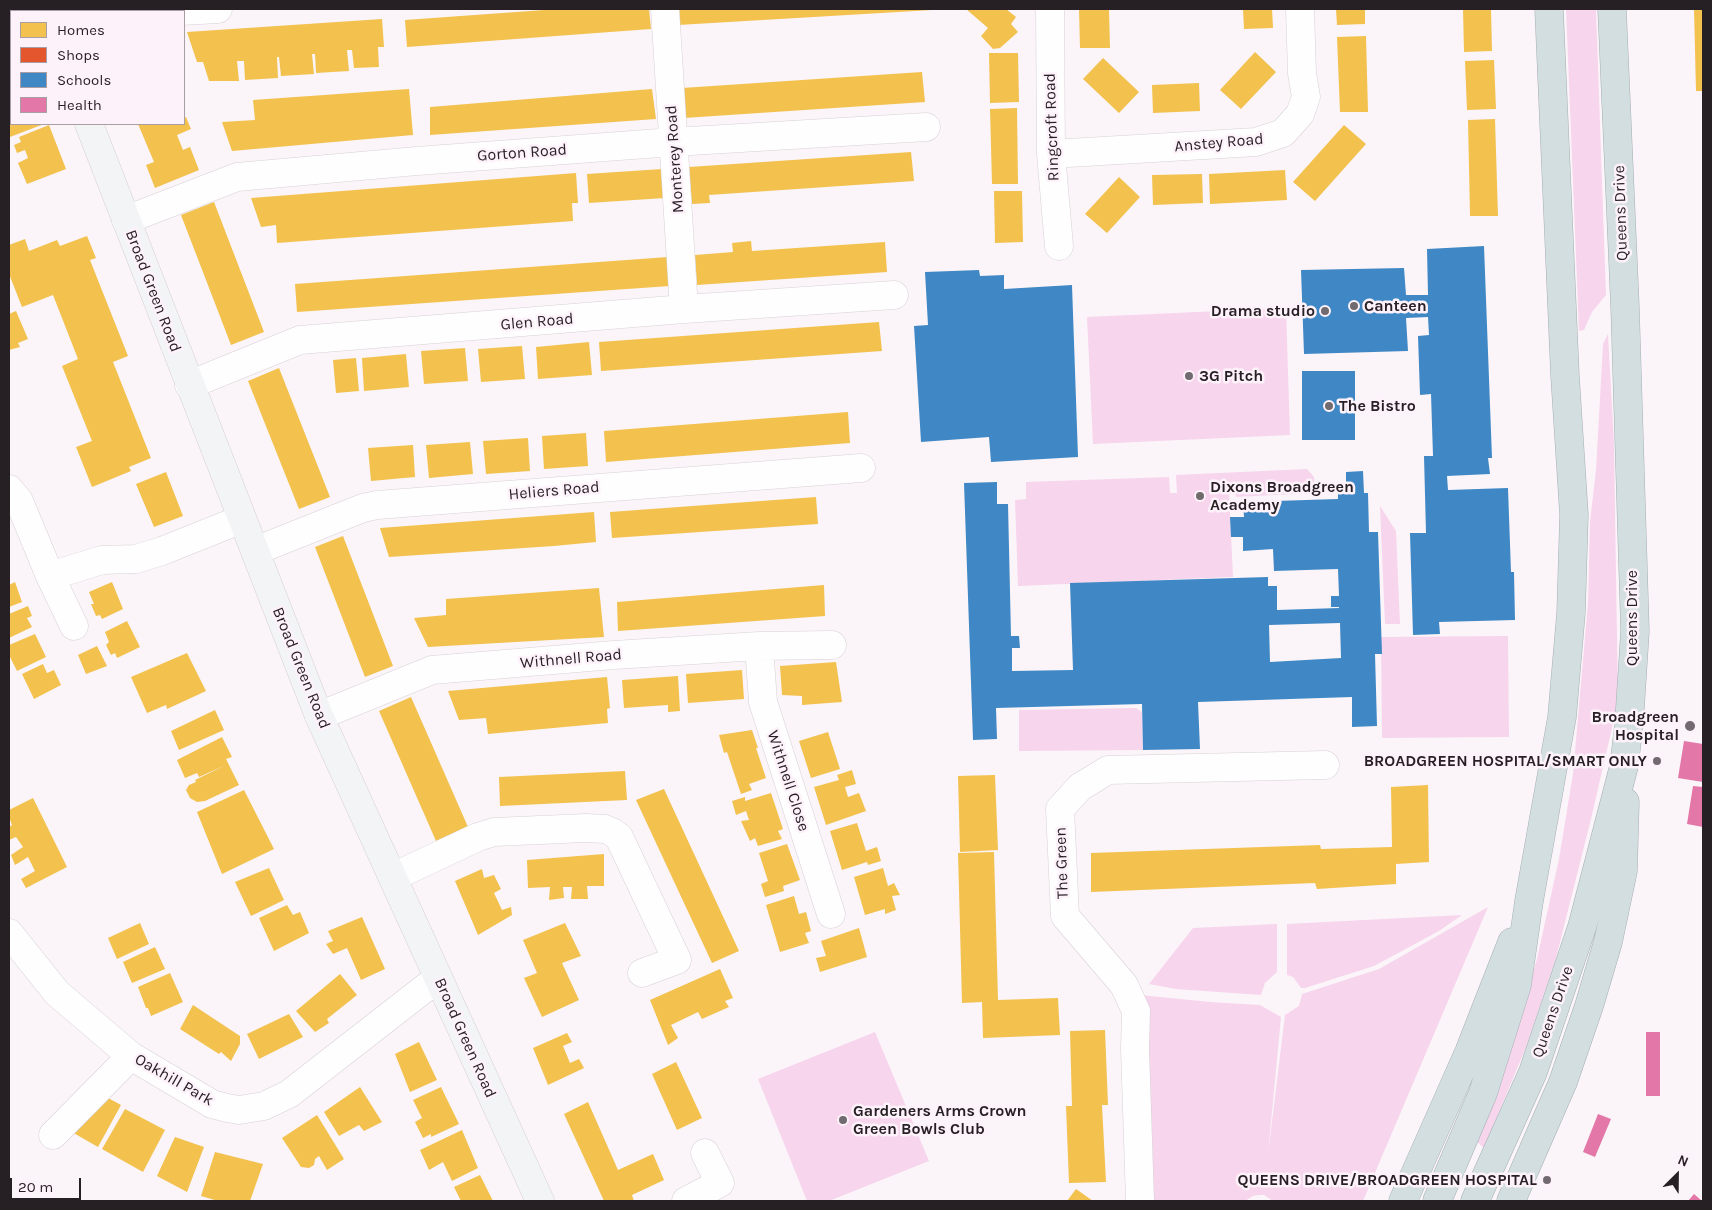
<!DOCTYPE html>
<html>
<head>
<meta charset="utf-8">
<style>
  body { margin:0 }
  #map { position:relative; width:1712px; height:1210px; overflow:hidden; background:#fbf5f9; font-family:Karla,sans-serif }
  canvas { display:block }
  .frame { position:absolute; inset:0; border:10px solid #261f24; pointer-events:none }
  .legend { position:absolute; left:10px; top:10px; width:175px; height:115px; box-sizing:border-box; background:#fef2fa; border:1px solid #a89ea4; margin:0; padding:6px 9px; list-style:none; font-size:15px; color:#261f24 }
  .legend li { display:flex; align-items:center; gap:10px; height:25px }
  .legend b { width:25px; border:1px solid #a89ea4 }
  .north { position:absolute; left:1652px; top:1150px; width:50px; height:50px; -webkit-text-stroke:4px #fef2fa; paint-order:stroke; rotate:23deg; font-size:14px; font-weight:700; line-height:20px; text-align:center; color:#261f24 }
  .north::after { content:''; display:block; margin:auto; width:18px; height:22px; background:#261f24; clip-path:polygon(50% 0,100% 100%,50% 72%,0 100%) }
  .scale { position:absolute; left:10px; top:1178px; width:71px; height:22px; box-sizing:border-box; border:2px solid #261f24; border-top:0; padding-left:6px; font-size:15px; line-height:18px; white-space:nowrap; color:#261f24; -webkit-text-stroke:4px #fef2fa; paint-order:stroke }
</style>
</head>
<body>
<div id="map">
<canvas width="1712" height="1210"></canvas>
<div class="frame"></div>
<ul class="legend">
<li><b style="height:14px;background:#f2c14e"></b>Homes</li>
<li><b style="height:14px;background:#e4572e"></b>Shops</li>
<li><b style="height:14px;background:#3f88c5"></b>Schools</li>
<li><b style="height:14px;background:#e377a8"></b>Health</li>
</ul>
<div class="north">N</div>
<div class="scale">20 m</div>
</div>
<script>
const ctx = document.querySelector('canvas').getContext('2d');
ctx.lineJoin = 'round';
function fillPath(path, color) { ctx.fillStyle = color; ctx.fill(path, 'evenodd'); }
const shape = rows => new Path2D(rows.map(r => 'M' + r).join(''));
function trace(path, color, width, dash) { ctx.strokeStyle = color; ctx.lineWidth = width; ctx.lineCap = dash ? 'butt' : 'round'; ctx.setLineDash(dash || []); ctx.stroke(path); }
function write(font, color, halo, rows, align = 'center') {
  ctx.font = font + ' Karla,sans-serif'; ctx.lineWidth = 5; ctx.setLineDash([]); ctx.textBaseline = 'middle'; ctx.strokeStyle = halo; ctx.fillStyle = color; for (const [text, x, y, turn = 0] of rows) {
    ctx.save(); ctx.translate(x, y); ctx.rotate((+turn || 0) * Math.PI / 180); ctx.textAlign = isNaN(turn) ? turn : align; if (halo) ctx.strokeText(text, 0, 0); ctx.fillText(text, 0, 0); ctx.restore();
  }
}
fillPath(shape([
  [1566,9,1596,9,1606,295,1592,312,1584,330,1579,331],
  [1286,308,1290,435,1093,444,1087,317],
  [1608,334,1614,443,1618,702,1591,819,1556,958,1526,1047,1484,1148,1477,1142,1504,1067,1537,959,1559,859,1573,774,1588,603,1590,522,1596,470,1603,344],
  [1307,469,1314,477,1315,493,1236,497,1235,491,1229,492,1233,577,1018,586,1015,500,1026,499,1026,482,1169,477,1170,493,1177,493,1176,475],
  [1380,506,1396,531,1400,624,1385,624],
  [1508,636,1509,737,1382,738,1381,637],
  [1136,708,1142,712,1143,750,1019,751,1019,710],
  [1488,907,1363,1201,1273,1201,1264,1195,1259,1195,1253,1196,1245,1201,1148,1201,1140,995,1210,1002,1260,1005,1281,1017,1268,1154,1285,1015,1299,1006,1302,994,1379,969],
  [1462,915,1439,931,1374,966,1305,988,1301,988,1293,977,1287,975,1287,924],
  [1277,924,1277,972,1265,983,1261,995,1176,989,1149,984,1193,928],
  [875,1032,929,1161,829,1201,807,1201,758,1079]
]), '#f7d5ed');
fillPath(shape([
  [558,9,649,9,651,29,407,47,405,20],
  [677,9,932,9,932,10,678,25],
  [966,9,1006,9,1016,17,1011,24,1018,32,1000,48,993,49,981,36,988,28],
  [1079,9,1109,9,1110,48,1080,48],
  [1243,9,1272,9,1273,28,1244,29],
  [1336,9,1365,9,1365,24,1337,25],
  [1463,9,1491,9,1492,51,1464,52],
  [1694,9,1703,9,1703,91,1696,91],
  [382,19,384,47,378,47,379,67,354,68,352,50,347,50,349,71,316,73,315,54,312,54,314,74,281,76,279,57,277,57,278,78,245,80,244,61,237,61,239,81,209,81,203,62,197,62,187,32],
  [1366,36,1368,112,1340,112,1337,37],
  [9,44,11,50,11,83,9,84],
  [1255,52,1276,72,1241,109,1220,90],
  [989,53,1018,53,1019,102,990,103],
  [1103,58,1139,92,1119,113,1083,79],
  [1494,60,1496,109,1467,110,1465,61],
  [922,72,925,102,684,118,682,88],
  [1199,83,1200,111,1153,113,1152,85],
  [11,86,11,124,44,124,10,137,9,133,9,87],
  [409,89,413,135,232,151,222,122,255,120,253,100],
  [652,89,656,119,430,135,430,107],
  [1017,108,1018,184,992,184,990,109],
  [186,117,191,129,177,135,183,150,190,147,199,170,155,188,146,165,154,162,138,124,184,124,184,118],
  [1495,119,1498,216,1470,216,1468,120],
  [49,125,66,169,27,184,18,163,28,158,25,150,17,153,14,145,21,142,19,137],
  [1344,125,1366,144,1315,201,1293,182],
  [911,152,914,181,709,195,710,203,692,204,689,167],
  [662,169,665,198,589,203,587,174],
  [1285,170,1287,200,1210,204,1209,174],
  [576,173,578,203,572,203,573,221,277,243,276,225,261,227,251,198],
  [1202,174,1203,203,1153,205,1152,175],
  [1119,177,1140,197,1107,233,1085,214],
  [994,191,1022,191,1023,242,995,243],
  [214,202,264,332,231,345,181,215],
  [87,236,96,258,90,260,128,356,113,362,151,458,129,467,131,471,92,487,76,447,92,441,62,366,78,359,53,295,22,307,9,274,9,245,25,239,29,251,57,240,60,246],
  [751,241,752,251,885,242,887,272,697,285,695,255,733,252,732,243],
  [668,257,670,286,297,312,295,284],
  [16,311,28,339,18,343,20,347,9,350,9,314],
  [879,322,882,351,601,371,599,342],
  [589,342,592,375,538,379,536,347],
  [522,346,525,379,481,382,478,349],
  [465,348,468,381,424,384,421,351],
  [406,354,409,387,364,391,362,358],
  [356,358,359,391,336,393,333,360],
  [279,368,330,497,299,509,248,381],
  [848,412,850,443,606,462,604,431],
  [586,433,588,466,544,469,542,436],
  [528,438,530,471,486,474,483,441],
  [470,442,473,474,429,478,426,445],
  [413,445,415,477,371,481,368,448],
  [166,472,183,516,154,527,136,484],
  [816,497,818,524,612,538,610,512],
  [594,512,596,542,554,546,389,557,380,528],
  [343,536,393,666,365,677,315,547],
  [15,582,22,602,9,607,9,585],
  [112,582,123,609,102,619,100,615,96,616,91,604,94,604,89,592],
  [824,585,825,616,618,631,617,602],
  [599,588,604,637,428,647,414,618,446,615,446,599],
  [28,606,32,616,27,618,32,627,9,638,9,614],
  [127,621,140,647,117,658,115,653,111,655,106,645,109,642,105,632],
  [35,634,46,657,17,671,9,655,9,645],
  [97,646,107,666,86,674,78,655],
  [187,653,206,691,167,709,166,705,147,713,131,677],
  [836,662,842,702,802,705,802,696,782,695,780,666],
  [43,664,47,673,54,670,61,685,34,699,22,674],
  [742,670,744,699,688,703,686,674],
  [678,676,680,711,668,712,668,705,624,708,622,680],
  [607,677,610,708,607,709,608,723,488,734,486,718,459,720,448,691],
  [411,697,468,827,436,841,379,711],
  [215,710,224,730,179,750,171,731],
  [752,730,758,748,756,748,766,778,749,784,752,790,741,794,727,752,724,753,719,735],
  [828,732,840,769,811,778,799,741],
  [222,737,232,757,226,759,239,785,205,801,197,802,190,798,186,790,189,785,196,782,195,780,226,765,199,777,197,773,185,778,177,760],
  [852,770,856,784,845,787,848,797,859,793,866,811,826,825,814,787,839,780,837,775],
  [625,771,627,800,500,806,499,777],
  [995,775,998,850,960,852,958,776],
  [1428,785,1429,862,1396,864,1396,884,1317,889,1315,883,1091,892,1091,853,1320,845,1321,849,1392,847,1391,787],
  [664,789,739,951,712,963,636,800],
  [244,790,274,849,222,874,197,812],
  [771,793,783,829,778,831,782,839,758,846,755,838,750,841,741,821,749,820,746,811,736,815,732,801,745,797,745,801],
  [33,798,67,867,26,888,21,879,35,871,28,857,15,865,11,855,23,847,16,837,9,840,9,827,12,825,9,817,9,810],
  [857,823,866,851,877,847,881,861,868,865,867,862,842,870,830,831],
  [787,844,800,880,783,886,784,891,765,897,761,884,768,881,759,853],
  [994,852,998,1000,1058,998,1060,1035,983,1038,982,1002,962,1003,958,853],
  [604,854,604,886,587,886,588,899,571,899,572,887,563,887,564,898,549,900,550,887,528,888,527,860],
  [269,868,284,900,251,916,235,882],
  [883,868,888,886,894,883,900,895,892,896,896,910,885,914,885,909,865,915,854,877],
  [482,869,484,878,494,875,501,889,494,893,502,910,511,907,512,915,478,935,455,881],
  [794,896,799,914,806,912,811,931,805,933,809,943,780,952,766,905],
  [287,905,293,915,300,912,309,933,274,951,259,918],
  [362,917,385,969,361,980,347,948,333,954,326,944,333,941,328,931],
  [140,923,149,944,117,959,108,938],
  [565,923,581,956,562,963,579,1000,542,1017,524,978,537,973,523,940],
  [859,928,867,957,820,972,816,958,826,956,821,941],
  [155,947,165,969,132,983,123,962],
  [720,969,733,998,725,1001,729,1007,702,1019,698,1012,671,1025,678,1038,668,1045,650,1000],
  [170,973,183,1002,151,1016,148,1008,146,1008,138,987],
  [340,974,357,995,327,1019,329,1023,315,1032,296,1011],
  [193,1005,240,1036,240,1044,231,1061,221,1052,219,1054,180,1029],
  [289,1014,303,1037,259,1059,247,1034],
  [1105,1030,1108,1105,1102,1105,1106,1182,1069,1183,1066,1106,1072,1106,1070,1031],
  [567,1033,572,1042,563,1046,570,1063,579,1059,584,1068,548,1085,533,1048],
  [419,1042,437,1080,410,1092,395,1054],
  [676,1062,702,1118,677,1130,652,1074],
  [360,1087,382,1122,364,1131,359,1125,339,1136,324,1112],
  [441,1087,459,1124,431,1137,431,1134,423,1138,415,1122,422,1118,413,1100],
  [99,1093,121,1105,98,1147,70,1131],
  [588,1102,618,1170,653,1154,664,1180,632,1195,634,1201,604,1201,564,1114],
  [125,1109,165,1130,143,1172,102,1149],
  [317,1115,344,1159,327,1170,319,1156,315,1159,314,1165,309,1168,301,1167,282,1138],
  [462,1130,478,1168,452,1181,443,1162,429,1170,420,1150],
  [175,1137,204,1147,187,1192,157,1176],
  [215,1152,263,1164,250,1201,218,1201,201,1196],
  [480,1175,493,1201,461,1201,454,1187],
  [1076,1189,1093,1201,1067,1201]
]), '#f2c14e');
fillPath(shape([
  [96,9,120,9,114,11,98,11]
]), '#e4572e');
fillPath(shape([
  [1484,246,1492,458,1488,458,1490,474,1447,476,1448,490,1508,488,1511,572,1514,572,1515,620,1439,622,1440,634,1413,635,1410,533,1426,533,1424,456,1433,456,1431,394,1420,395,1418,336,1429,335,1428,317,1406,318,1408,351,1304,354,1301,270,1404,268,1406,295,1428,295,1427,249],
  [979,270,980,276,1004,275,1004,289,1072,285,1078,457,991,462,989,437,921,442,914,326,928,325,925,272],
  [1302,371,1355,371,1355,440,1302,440],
  [1363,471,1364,493,1368,493,1369,532,1378,532,1382,654,1375,654,1377,726,1352,727,1352,697,1198,702,1200,749,1143,750,1142,704,996,708,997,739,973,740,964,483,997,482,997,504,1008,504,1011,636,1019,636,1020,648,1012,648,1012,671,1073,670,1070,583,1268,577,1268,586,1277,586,1277,610,1339,608,1339,607,1331,607,1331,596,1339,596,1338,569,1274,571,1273,549,1243,551,1243,537,1231,537,1230,517,1244,517,1243,502,1338,499,1338,494,1346,494,1346,472],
  [1340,623,1341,658,1270,662,1269,625]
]), '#3f88c5');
fillPath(shape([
  [1684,741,1703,744,1703,782,1678,778],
  [1693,786,1703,787,1703,827,1687,824],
  [1646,1032,1660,1032,1660,1096,1646,1096],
  [1598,1114,1611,1119,1595,1157,1583,1152],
  [1694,1194,1702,1201,1688,1201]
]), '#e377a8');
const street = shape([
  [665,9,684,309],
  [1050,9,1051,154,1059,246],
  [181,11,218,9],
  [1051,154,1256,142,1283,133,1300,114,1306,97,1302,73,1300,9],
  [126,220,237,177,417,161,673,142,926,127],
  [189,385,300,340,684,309,894,295],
  [9,489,19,501,50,576,74,626],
  [255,551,363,508,377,505,861,468],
  [50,576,102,560,136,559,162,551,242,519],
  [759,646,763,702,831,914],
  [319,716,432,670,614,655,759,646,832,645],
  [393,877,478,837,494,832,586,828,605,829,612,832,619,837,677,960,642,973],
  [9,933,57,993,131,1056,212,1104,227,1108,239,1110,264,1106,289,1094,438,978],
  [53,1135,131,1056],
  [686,1201,720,1183,705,1153],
  [1140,1201,1135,1049,1136,1011,1124,985,1065,916,1060,809,1080,787,1108,770,1325,765]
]);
const secondary = shape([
  [42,9,43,11],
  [89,124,319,716,540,1201]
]);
const highway = shape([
  [1403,1201,1469,1052,1512,942],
  [1437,1201,1483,1093,1517,985,1529,901,1562,717,1571,613,1574,515,1565,376,1549,9],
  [1475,1201,1533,1072,1582,927,1624,766,1629,724,1635,631,1625,307,1612,9],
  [1511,1201,1563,1082,1589,1006,1608,942,1623,871,1625,802]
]);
trace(street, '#d7d0d5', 29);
trace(secondary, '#d7d0d5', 29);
trace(highway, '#a5afb3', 29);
trace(street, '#fefefe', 28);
trace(secondary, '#f2f4f5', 28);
trace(highway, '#d2dee0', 28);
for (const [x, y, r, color] of [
  [1354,306,5,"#716a6f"],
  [1325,311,5,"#716a6f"],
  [1189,376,5,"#716a6f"],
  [1329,406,5,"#716a6f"],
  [1200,496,5,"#716a6f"],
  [1690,726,6,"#716a6f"],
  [1657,761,5,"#716a6f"],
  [843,1120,5,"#716a6f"],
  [1547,1180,5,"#716a6f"]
]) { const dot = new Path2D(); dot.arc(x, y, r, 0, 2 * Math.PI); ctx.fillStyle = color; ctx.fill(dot); trace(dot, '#fef2fa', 2); }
write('16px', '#261f24', '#fef2fa', [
  ["Ringcroft Road",1052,127,-92],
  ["Anstey Road",1219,143,-5],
  ["Gorton Road",522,153,-4],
  ["Monterey Road",675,159,-94],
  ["Queens Drive",1621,213,-92],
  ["Broad Green Road",153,291,69],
  ["Glen Road",537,322,-5],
  ["Heliers Road",554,491,-5],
  ["Queens Drive",1632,618,-90],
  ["Withnell Road",571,659,-5],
  ["Broad Green Road",301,668,68],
  ["Withnell Close",788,781,72],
  ["The Green",1062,863,-92],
  ["Queens Drive",1553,1012,-71],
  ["Broad Green Road",465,1038,66],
  ["Oakhill Park",174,1080,30]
]);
write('bold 16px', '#261f24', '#fef2fa', [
  ["Canteen",1364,306],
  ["Drama studio",1315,311,"right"],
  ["3G Pitch",1199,376],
  ["The Bistro",1339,406],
  ["Dixons Broadgreen",1210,487],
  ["Academy",1210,505],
  ["Broadgreen",1679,717,"right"],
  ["Hospital",1679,735,"right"],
  ["BROADGREEN HOSPITAL/SMART ONLY",1647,761,"right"],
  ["Gardeners Arms Crown",853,1111],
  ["Green Bowls Club",853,1129],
  ["QUEENS DRIVE/BROADGREEN HOSPITAL",1537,1180,"right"]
], 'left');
</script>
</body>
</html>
